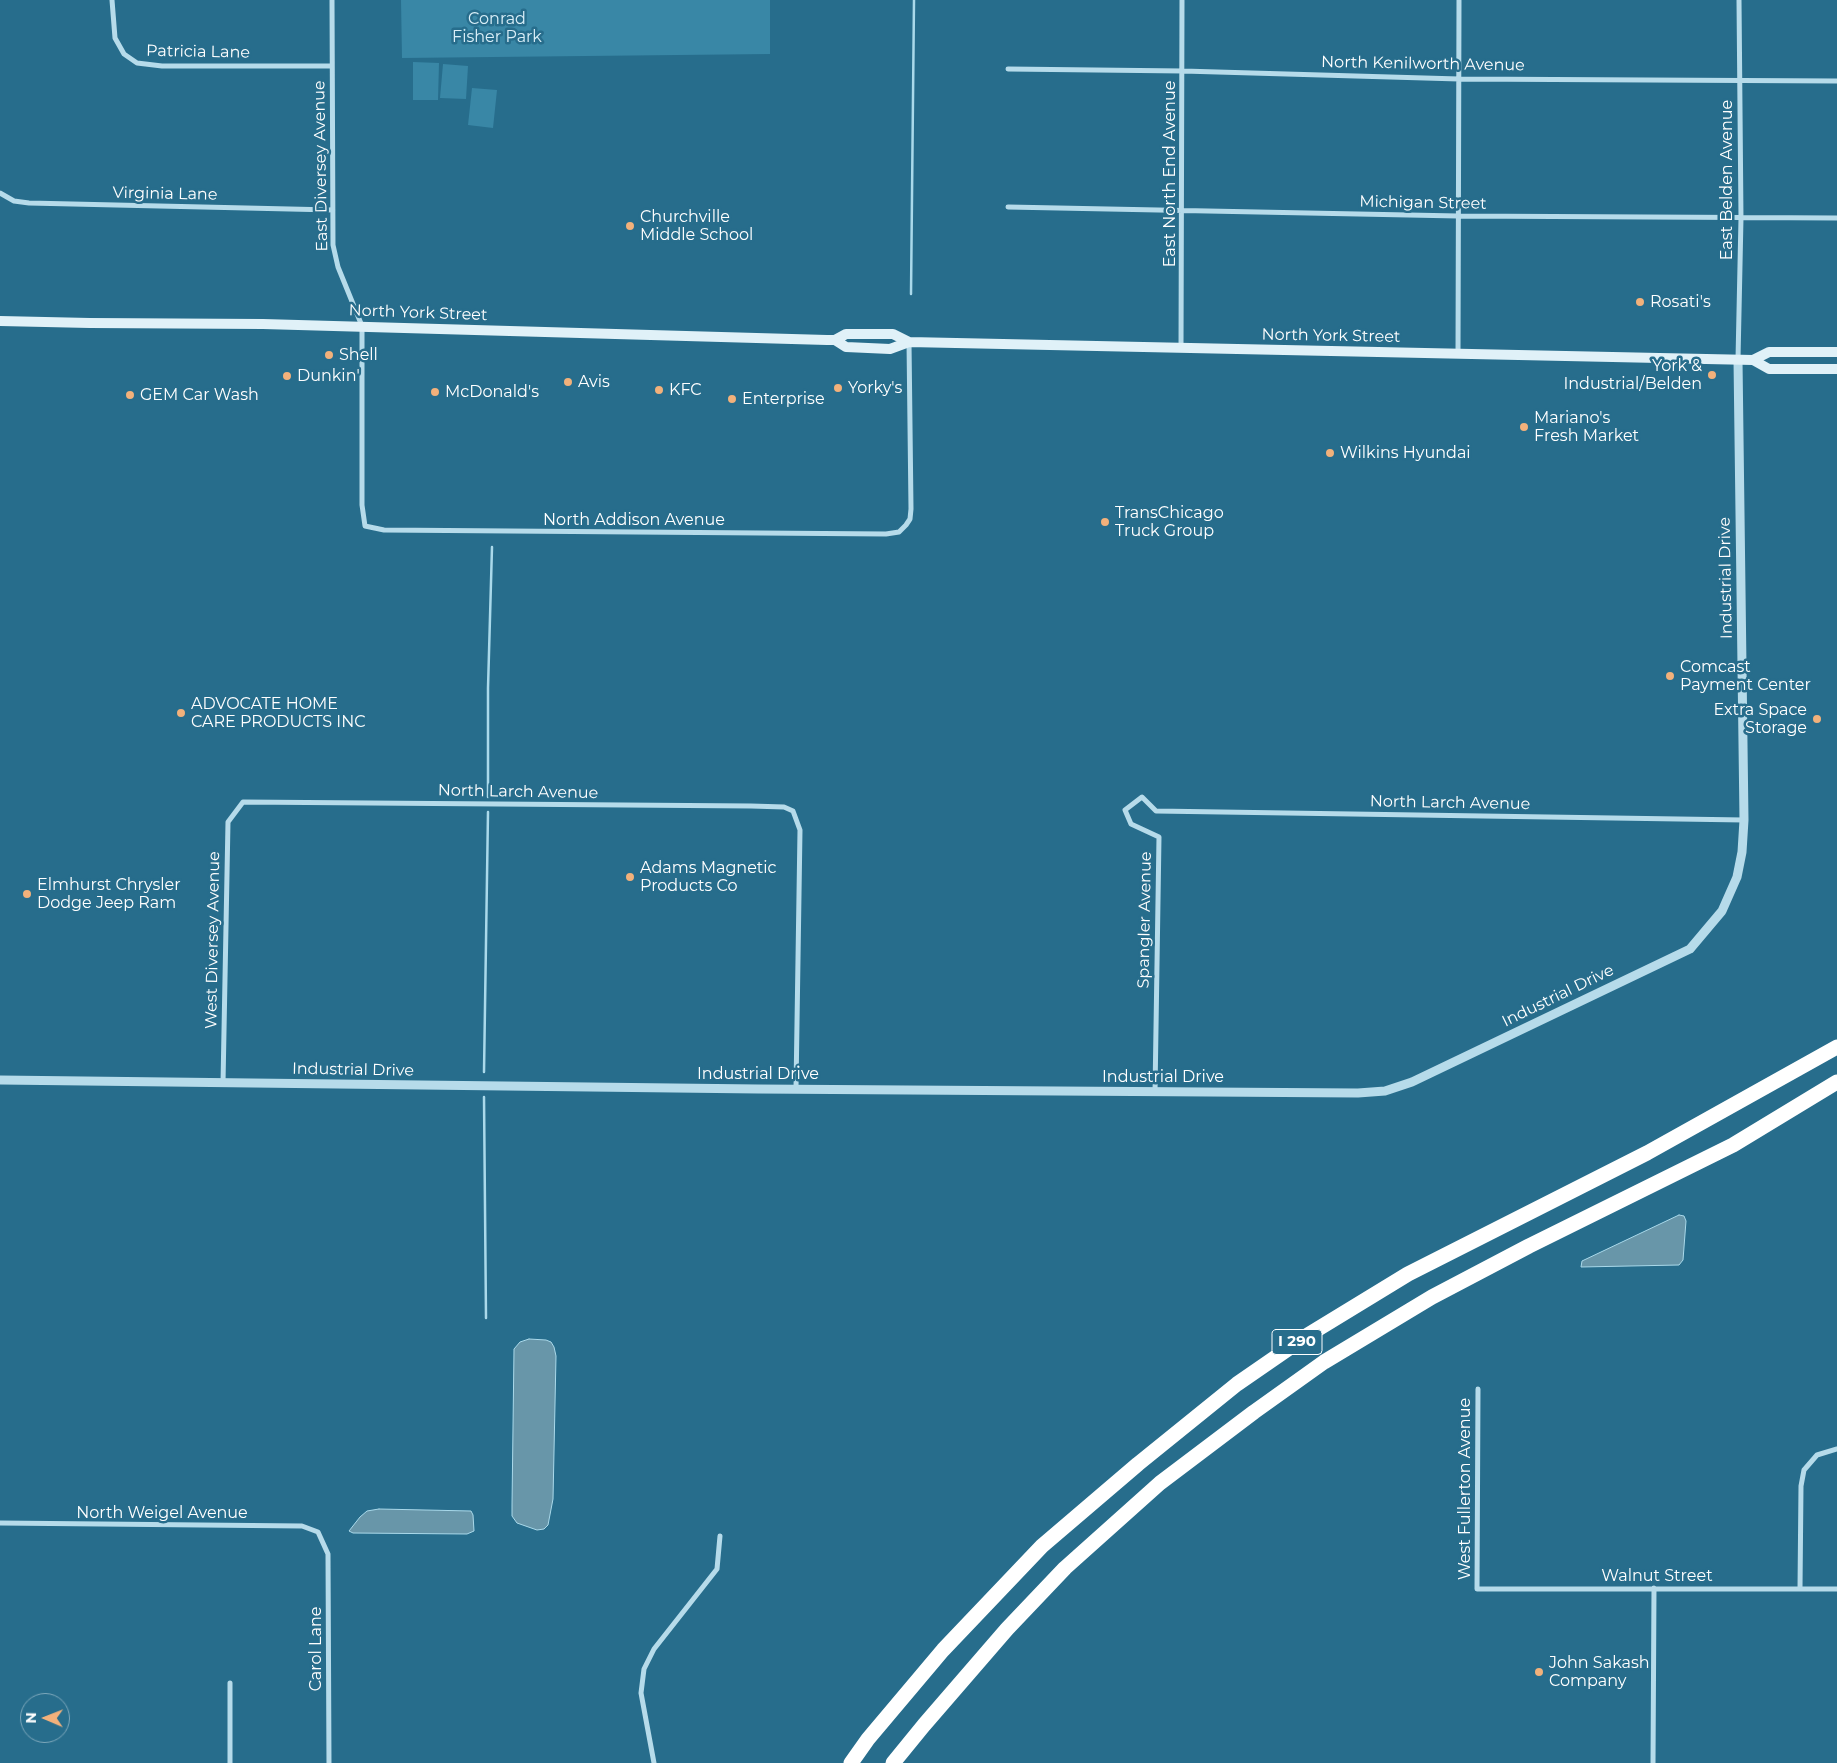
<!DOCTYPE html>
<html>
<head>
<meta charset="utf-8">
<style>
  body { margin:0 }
  #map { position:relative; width:1837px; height:1763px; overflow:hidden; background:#276d8c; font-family:Montserrat,sans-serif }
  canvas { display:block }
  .north { position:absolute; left:20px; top:1693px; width:50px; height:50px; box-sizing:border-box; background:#276d8c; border:1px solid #7da7ba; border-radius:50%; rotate:271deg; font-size:14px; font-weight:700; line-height:20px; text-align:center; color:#fff }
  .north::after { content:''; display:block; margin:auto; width:18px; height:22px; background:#f2b17b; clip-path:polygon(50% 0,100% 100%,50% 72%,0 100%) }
</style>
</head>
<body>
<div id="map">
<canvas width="1837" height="1763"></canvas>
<div class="north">N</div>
</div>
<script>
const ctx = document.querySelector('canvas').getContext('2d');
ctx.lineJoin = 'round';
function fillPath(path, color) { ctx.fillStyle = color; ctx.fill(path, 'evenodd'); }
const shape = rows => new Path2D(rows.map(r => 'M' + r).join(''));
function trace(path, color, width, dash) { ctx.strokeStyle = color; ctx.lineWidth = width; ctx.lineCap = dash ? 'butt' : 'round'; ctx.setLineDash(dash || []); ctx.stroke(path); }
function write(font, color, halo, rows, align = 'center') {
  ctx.font = font + ' Montserrat,sans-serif'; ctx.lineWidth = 5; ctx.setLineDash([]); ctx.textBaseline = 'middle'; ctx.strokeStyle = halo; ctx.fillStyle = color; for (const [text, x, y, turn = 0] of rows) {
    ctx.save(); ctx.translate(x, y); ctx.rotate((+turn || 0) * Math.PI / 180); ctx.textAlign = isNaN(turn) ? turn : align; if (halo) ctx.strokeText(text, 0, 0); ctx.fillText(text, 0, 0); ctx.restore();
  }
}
fillPath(shape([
  [401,0,770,0,770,54,402,58],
  [413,62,439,63,438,100,413,100],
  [443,64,468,66,466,99,440,98],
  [472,88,497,90,493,128,468,125]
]), '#3987a6');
const water = shape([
  [1679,1215,1684,1216,1686,1221,1683,1260,1679,1265,1581,1267,1582,1261,1679,1215],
  [529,1339,546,1340,551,1342,554,1347,556,1356,553,1499,548,1525,544,1529,537,1530,517,1523,512,1516,512,1505,514,1349,520,1342,529,1339],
  [379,1509,471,1511,473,1515,474,1531,467,1534,353,1533,349,1531,360,1517,367,1511,379,1509]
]);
fillPath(water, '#6896a9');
trace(water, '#aad9ea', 1);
trace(shape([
  [911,294,914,0],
  [488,797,488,688,492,547],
  [484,1072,488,812],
  [484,1097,486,1318]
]), '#aad9ea', 2.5);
trace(shape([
  [112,0,115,38,124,54,137,63,162,66,332,66],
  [332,0,333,245,338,267,362,326,362,505,365,526,384,530,886,534,899,532,906,525,910,519,911,509,909,342],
  [1008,69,1183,71,1459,79,1837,81],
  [0,193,14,201,29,203,333,210],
  [1008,207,1458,216,1837,218],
  [1181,348,1182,0],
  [1458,354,1459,0],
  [1738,359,1741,218,1739,0],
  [223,1083,228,822,243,802,751,806,784,807,793,811,800,830,796,1088],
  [1155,1092,1159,837,1131,824,1125,810,1142,797,1156,811,1744,820],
  [1478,1389,1477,1589,1837,1589],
  [0,1523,302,1526,318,1532,328,1554,329,1763],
  [1800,1588,1801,1486,1804,1470,1817,1455,1837,1449],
  [230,1683,230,1763],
  [654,1763,641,1693,644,1669,654,1649,717,1569,720,1536],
  [1653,1763,1654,1588]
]), '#b6dbea', 5);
trace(shape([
  [0,1080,758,1089,1358,1093,1385,1091,1412,1082,1690,949,1722,911,1737,877,1742,852,1744,820,1738,360]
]), '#b6dbea', 9);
trace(shape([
  [0,321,90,323,263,324,827,340,835,340,846,347,890,349,909,342,1753,360,1769,369,1837,369],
  [835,340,846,334,893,334,909,342],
  [1753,360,1769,352,1837,352]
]), '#e0f1f8', 10);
trace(shape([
  [851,1763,868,1739,943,1650,1042,1546,1138,1464,1237,1384,1308,1335,1408,1274,1647,1153,1837,1047],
  [893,1763,924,1725,1007,1629,1065,1568,1160,1483,1254,1412,1324,1362,1432,1297,1529,1246,1733,1145,1837,1082]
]), '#fff', 15);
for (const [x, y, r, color] of [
  [630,226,5,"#f2b17b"],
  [1640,302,5,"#f2b17b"],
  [329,355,5,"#f2b17b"],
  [1712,375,5,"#f2b17b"],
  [287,376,5,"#f2b17b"],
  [568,382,5,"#f2b17b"],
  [838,388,5,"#f2b17b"],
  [659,390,5,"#f2b17b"],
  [435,392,5,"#f2b17b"],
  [130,395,5,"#f2b17b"],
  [732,399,5,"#f2b17b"],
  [1524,427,5,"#f2b17b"],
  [1330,453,5,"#f2b17b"],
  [1105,522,5,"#f2b17b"],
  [1670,676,5,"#f2b17b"],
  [181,713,5,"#f2b17b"],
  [1817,719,5,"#f2b17b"],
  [630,877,5,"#f2b17b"],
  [27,894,5,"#f2b17b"],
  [1539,1672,5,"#f2b17b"]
]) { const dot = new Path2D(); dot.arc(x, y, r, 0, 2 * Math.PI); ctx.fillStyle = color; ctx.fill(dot); trace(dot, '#276d8c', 2); }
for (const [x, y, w] of [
  [1297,1342,50]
]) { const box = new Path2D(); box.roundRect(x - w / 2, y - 12.5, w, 25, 4); ctx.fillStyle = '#276d8c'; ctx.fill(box); trace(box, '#fff', 1); }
write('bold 15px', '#fff', null, [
  ["I 290",1297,1342]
]);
write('16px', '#daeff8', '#276d8c', [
  ["Conrad",497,19],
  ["Fisher Park",497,37]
]);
write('16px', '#fff', '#276d8c', [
  ["Patricia Lane",198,52,1],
  ["North Kenilworth Avenue",1423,64,1],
  ["East Diversey Avenue",321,166,-91],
  ["East North End Avenue",1170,174,-90],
  ["East Belden Avenue",1727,180,-90],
  ["Virginia Lane",165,194,1],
  ["Michigan Street",1423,203,1],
  ["North York Street",418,313,2],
  ["North York Street",1331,336,1],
  ["North Addison Avenue",634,520],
  ["Industrial Drive",1726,578,-91],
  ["North Larch Avenue",518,792,1],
  ["North Larch Avenue",1450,803,1],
  ["Spangler Avenue",1145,920,-89],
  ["West Diversey Avenue",213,940,-89],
  ["Industrial Drive",1558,996,-26],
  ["Industrial Drive",353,1070,1],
  ["Industrial Drive",758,1074],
  ["Industrial Drive",1163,1077],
  ["West Fullerton Avenue",1465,1489,-90],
  ["North Weigel Avenue",162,1513],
  ["Walnut Street",1657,1576],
  ["Carol Lane",316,1649,-90]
]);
write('16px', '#fff', '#276d8c', [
  ["Churchville",640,217],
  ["Middle School",640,235],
  ["Rosati's",1650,302],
  ["Shell",339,355],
  ["York &",1702,366,"right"],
  ["Industrial/Belden",1702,384,"right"],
  ["Dunkin'",297,376],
  ["Avis",578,382],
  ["Yorky's",848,388],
  ["KFC",669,390],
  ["McDonald's",445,392],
  ["GEM Car Wash",140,395],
  ["Enterprise",742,399],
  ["Mariano's",1534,418],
  ["Fresh Market",1534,436],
  ["Wilkins Hyundai",1340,453],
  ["TransChicago",1115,513],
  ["Truck Group",1115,531],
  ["Comcast",1680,667],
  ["Payment Center",1680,685],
  ["ADVOCATE HOME",191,704],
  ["CARE PRODUCTS INC",191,722],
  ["Extra Space",1807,710,"right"],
  ["Storage",1807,728,"right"],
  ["Adams Magnetic",640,868],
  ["Products Co",640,886],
  ["Elmhurst Chrysler",37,885],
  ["Dodge Jeep Ram",37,903],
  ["John Sakash",1549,1663],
  ["Company",1549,1681]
], 'left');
</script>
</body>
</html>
